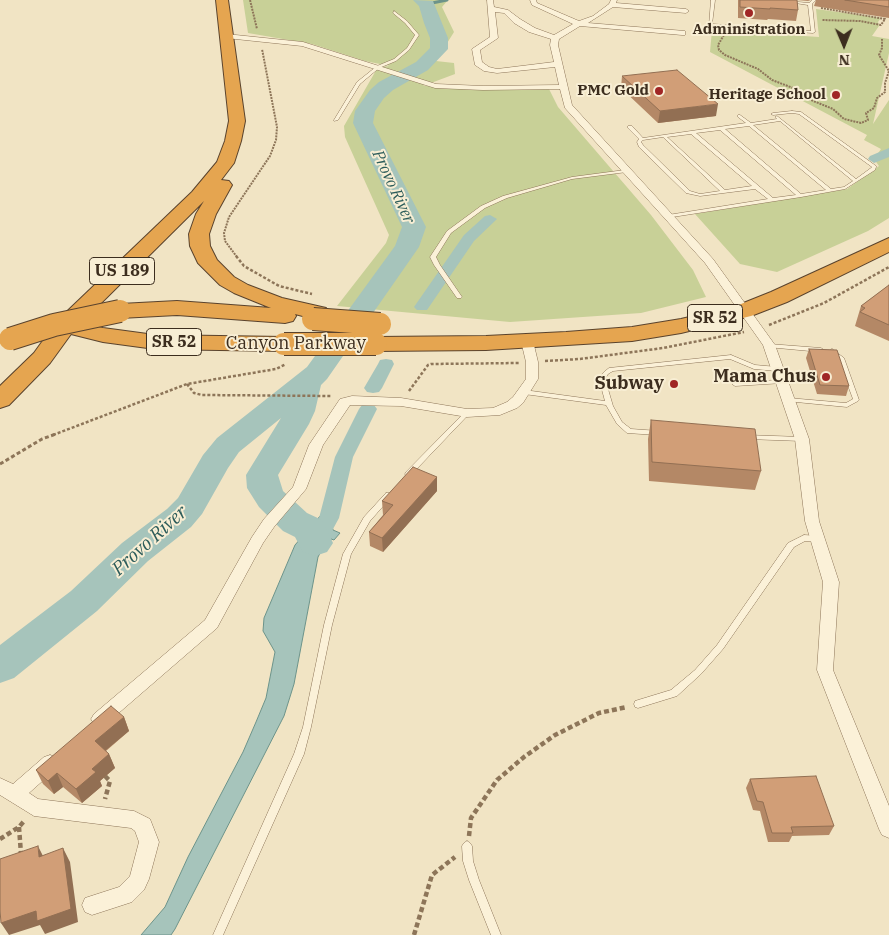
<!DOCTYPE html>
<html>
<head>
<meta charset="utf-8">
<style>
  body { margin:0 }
  #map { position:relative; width:889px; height:935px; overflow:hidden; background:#f1e4c4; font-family:"IBM Plex Serif",serif }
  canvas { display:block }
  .north { position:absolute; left:819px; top:20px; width:50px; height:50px; -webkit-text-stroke:4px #f8eed4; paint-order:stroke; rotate:179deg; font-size:14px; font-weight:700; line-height:20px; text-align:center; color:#3c2d1e }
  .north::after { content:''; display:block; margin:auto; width:18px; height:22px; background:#3c2d1e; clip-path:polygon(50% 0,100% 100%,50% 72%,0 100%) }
</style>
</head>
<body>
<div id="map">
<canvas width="889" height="935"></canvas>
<div class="north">N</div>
</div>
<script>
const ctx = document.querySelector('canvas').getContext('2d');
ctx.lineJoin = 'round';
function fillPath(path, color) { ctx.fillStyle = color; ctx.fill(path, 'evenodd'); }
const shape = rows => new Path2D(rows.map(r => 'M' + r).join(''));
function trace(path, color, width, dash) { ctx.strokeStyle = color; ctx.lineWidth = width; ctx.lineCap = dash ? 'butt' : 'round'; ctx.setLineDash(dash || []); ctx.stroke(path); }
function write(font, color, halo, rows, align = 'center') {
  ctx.font = font + ' "IBM Plex Serif",serif'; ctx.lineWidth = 4; ctx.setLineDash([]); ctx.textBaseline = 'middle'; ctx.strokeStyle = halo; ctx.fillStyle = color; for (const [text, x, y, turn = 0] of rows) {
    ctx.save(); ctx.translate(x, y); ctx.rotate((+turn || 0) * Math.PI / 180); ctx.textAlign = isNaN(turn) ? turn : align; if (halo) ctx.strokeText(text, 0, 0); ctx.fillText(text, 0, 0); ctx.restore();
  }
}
fillPath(shape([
  [243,0,448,0,442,7,454,32,436,61,454,63,455,74,423,86,548,87,558,107,651,215,693,270,706,297,641,313,510,322,337,306,386,243,389,235,345,137,344,126,378,67,390,66,365,61,312,44,248,33],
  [816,9,881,18,878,22,879,26,872,36,889,39,889,53,873,124,889,100,889,218,868,231,777,272,740,264,695,214,847,189,879,166,874,159,881,149,864,140,867,135,710,52,712,30,819,37]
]), '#c8d097');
const water = shape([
  [326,513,336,513,332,526,333,530,340,533,334,540,331,539,324,546,318,557,294,684,284,716,175,929,171,935,141,935,165,907,188,857,243,752,256,722,266,698,275,652,263,631,264,618,295,545,321,515,325,516,326,513]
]);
fillPath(water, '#a6c4bb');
trace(water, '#6c938a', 1);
trace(shape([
  [427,4,447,0]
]), '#6c938a', 3);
fillPath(shape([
  [889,148,889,157,874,163,868,159,870,156,889,148],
  [490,215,497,219,474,241,427,310,417,310,414,307,464,235,485,216,490,215],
  [386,359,392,360,394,364,382,388,379,392,373,393,367,392,364,388,378,364,380,360,386,359],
  [368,403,374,405,377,409,353,457,339,518,327,540,320,542,313,540,310,535,319,518,335,457,359,409,362,405,368,403]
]), '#a6c4bb');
fillPath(shape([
  [413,0,433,1,448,38,448,49,428,70,393,90,384,98,375,111,373,123,426,227,419,247,327,379,321,385,315,411,309,424,278,475,283,491,307,513,322,520,333,543,327,552,315,556,303,552,295,537,283,531,259,507,247,488,246,475,281,418,239,452,228,468,202,514,191,527,148,561,97,611,14,678,0,683,0,645,71,591,122,543,167,509,178,498,203,455,217,438,307,367,395,246,402,227,353,123,355,111,370,90,379,82,416,62,430,48,430,38,424,23,419,6,413,0]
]), '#a6c4bb');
const lane = shape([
  [711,0,715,0,712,24,811,31,808,5,776,0,809,3,812,0,816,0,812,4,815,32,813,33,709,26,711,0],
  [394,11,407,21,419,35,409,50,396,61,379,68,360,84,338,120,334,121,334,120,357,82,377,66,394,59,407,48,415,35,405,23,393,13,394,11],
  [792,111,801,112,876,166,876,167,875,170,845,189,801,197,666,218,666,216,668,215,768,199,755,189,700,196,686,193,639,147,637,142,639,139,628,128,628,126,632,126,643,138,746,123,738,117,738,115,740,115,751,123,777,119,775,117,777,116,856,179,871,168,872,167,799,114,792,113,773,115,771,114,773,113,792,111],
  [780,121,853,181,844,187,831,189,753,125,780,121],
  [749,126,826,190,801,194,725,129,749,126],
  [720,130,796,195,773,198,696,133,720,130],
  [691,134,752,186,725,190,667,137,691,134],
  [663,137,720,191,700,194,690,191,643,145,641,142,643,140,663,137],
  [625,170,627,171,627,172,572,179,507,198,485,208,451,233,436,257,440,265,462,297,461,298,457,298,434,265,430,257,447,231,481,206,503,196,572,177,625,170],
  [769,344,821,348,824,350,821,352,767,347,766,346,767,345,769,344],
  [832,349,844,358,859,400,858,401,847,407,786,401,785,400,788,398,846,403,853,399,838,359,829,351,832,349],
  [731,355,755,365,777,367,780,369,777,371,754,369,730,359,613,371,608,374,605,379,613,406,622,422,631,429,659,431,660,433,657,435,627,433,617,424,606,405,524,394,521,392,524,390,605,401,599,379,604,372,609,368,731,355],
  [781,380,783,381,784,382,783,383,735,386,732,384,735,382,781,380],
  [467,411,469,412,470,413,469,414,410,476,406,476,405,474,406,472,465,412,467,411],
  [745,435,802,437,805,439,802,441,747,439,745,439,744,437,745,435],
  [386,493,389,493,393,495,370,521,351,554,332,625,311,727,304,754,223,935,213,935,294,754,303,727,324,625,343,554,364,517,386,493],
  [804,535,818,536,821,537,822,539,821,541,818,542,805,541,794,547,723,649,701,674,677,696,638,708,635,707,634,704,635,701,671,690,695,670,717,645,788,543,804,535],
  [467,841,470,843,472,846,473,861,479,880,501,935,491,935,469,880,463,861,462,846,464,843,467,841]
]);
const street = shape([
  [487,0,493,0,494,7,508,10,520,19,535,28,554,35,573,24,532,5,530,0,536,0,537,3,579,21,593,16,609,4,611,0,617,0,616,3,686,9,689,11,686,13,613,7,588,23,685,31,685,35,682,35,580,26,559,39,558,45,572,105,713,259,775,345,809,439,819,521,839,582,833,670,889,806,889,838,882,835,879,829,817,670,823,582,805,521,795,439,763,345,705,263,565,108,560,89,483,90,435,88,302,46,226,38,222,36,226,34,303,42,436,84,483,86,559,85,555,67,497,73,484,71,475,65,472,49,490,37,487,0],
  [495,12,504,13,514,23,529,32,551,39,550,45,554,62,497,69,489,67,482,62,480,50,498,38,495,12],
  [527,337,533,341,538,362,538,379,523,403,517,408,500,415,467,417,401,406,350,405,323,445,306,489,274,527,263,543,217,628,106,724,100,726,94,724,91,719,94,714,205,620,252,537,264,519,293,487,309,445,340,399,352,396,401,398,467,409,493,408,507,402,513,397,526,379,526,362,521,341,527,337],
  [50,755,56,757,59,763,56,769,29,793,38,799,134,811,150,819,159,842,149,879,144,890,132,902,92,915,85,912,82,905,85,898,119,887,130,876,139,842,135,831,131,828,34,816,0,795,0,778,13,784,44,757,50,755]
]);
const highway = shape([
  [216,0,228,0,245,121,241,141,234,163,221,180,229,181,232,185,216,214,209,234,210,246,217,260,234,277,248,285,282,298,326,308,329,313,326,318,318,320,295,314,296,316,293,321,285,323,177,315,120,318,112,316,109,311,112,306,120,304,177,301,271,308,234,293,220,285,198,263,190,246,189,234,196,214,204,201,81,323,103,328,155,335,284,337,292,339,295,344,292,349,284,351,155,349,103,342,71,334,50,363,9,405,0,408,0,386,34,353,57,321,192,192,217,162,225,141,229,121,216,0],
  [889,238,889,252,787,302,751,316,681,333,632,341,486,350,376,351,368,349,365,344,368,339,376,337,486,336,566,332,632,327,681,319,736,306,771,292,889,238]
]);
trace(lane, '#8d7559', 1);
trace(street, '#8d7559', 1);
trace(highway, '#5a432d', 2);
trace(shape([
  [250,0,257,29],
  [821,8,885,19,881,25,860,21,822,20],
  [724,35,718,45,719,50,725,55,758,69,772,80,793,88,801,96,833,109,844,119,861,123,868,120,866,113,874,108,877,98,885,92,885,83,889,71,879,55,882,48,882,39],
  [237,257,225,241,224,233,229,217,270,156,276,140,277,127,262,49]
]), '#8d7559', 2, [2, 1]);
trace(shape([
  [236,256,244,266,279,286,312,294],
  [769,325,824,303,889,267],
  [545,361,580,359,663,348,744,332],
  [187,384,194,393,202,395,332,396],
  [409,391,428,365,431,364,519,363],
  [53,435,187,384,276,369,286,364]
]), '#8d7559', 2.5, [3, 2]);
trace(shape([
  [0,464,42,439,56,434]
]), '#8d7559', 3, [4, 2.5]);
trace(shape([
  [105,776,110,781,105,799],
  [19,827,21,854],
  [469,836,471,818,497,780,524,757,555,735,599,713,627,707],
  [0,839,19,827,25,820],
  [414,935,432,875,455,857]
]), '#8d7559', 4.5, [5, 3]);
fillPath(lane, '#fbf1d8');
fillPath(street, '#fbf1d8');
fillPath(highway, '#e5a550');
const highwayBridge = shape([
  [313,319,380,324],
  [10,339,54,325,120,311],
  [284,344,376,344]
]);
trace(highwayBridge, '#5a432d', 24, []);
trace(highwayBridge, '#e5a550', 22);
fillPath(shape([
  [738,0,811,0,808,1,797,0,798,10,796,21,768,19,767,20,738,18],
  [816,0,889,0,889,18,814,6],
  [622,76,716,116,658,123,621,88],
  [889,285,889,341,855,326,861,306],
  [809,349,849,386,846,396,817,394,806,358],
  [651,420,761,471,755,490,649,481,648,439],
  [437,477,437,491,383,552,370,546,369,532,383,515,382,501],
  [124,717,129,731,106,751,109,754,115,768,100,781,102,786,82,803,63,787,54,794,43,784,36,770],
  [750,779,834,826,829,835,792,836,789,842,768,842,760,811,753,810,746,788]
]), '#b48866');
fillPath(shape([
  [718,104,716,116,658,123,660,111],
  [437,477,437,491,383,552,382,538],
  [124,717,129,731,100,755,95,741],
  [109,754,115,768,100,781,102,786,82,803,76,789,92,769],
  [57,773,63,787,54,794,48,781],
  [38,846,45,860,39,857],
  [63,848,70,862,78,922,45,934,40,925,9,935,1,923]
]), '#926f53');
const building = shape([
  [740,0,797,0,798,10,770,8,770,9,740,7,740,0],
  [845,0,889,0,889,7,845,0],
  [677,70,718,104,660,111,622,76,677,70],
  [889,285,889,325,860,312,865,308,861,306,889,285],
  [809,349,837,350,849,386,820,385,809,349],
  [651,420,755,429,761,471,652,462,651,420],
  [413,467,437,477,382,538,369,532,393,505,382,501,413,467],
  [111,706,124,717,95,741,109,754,92,769,96,772,76,789,57,773,48,781,36,770,111,706],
  [816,776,834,826,791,827,793,833,772,833,763,802,757,801,750,779,816,776],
  [38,846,39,857,63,848,71,909,37,921,36,911,1,923,0,910,0,859,38,846]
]);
fillPath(building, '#d19e77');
trace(building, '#926f53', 1);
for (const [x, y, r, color] of [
  [749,13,5,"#a02625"],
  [659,91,5,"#a02625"],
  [836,95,5,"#a02625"],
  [826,377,5,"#a02625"],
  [674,384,5,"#a02625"]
]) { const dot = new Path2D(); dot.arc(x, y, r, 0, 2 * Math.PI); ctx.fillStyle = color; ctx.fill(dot); trace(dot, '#f8eed4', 2); }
write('bold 15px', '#3c2d1e', '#f8eed4', [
  ["Administration",749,30,"center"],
  ["PMC Gold",649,91],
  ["Heritage School",826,95]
], 'right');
write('italic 16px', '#2c5c5a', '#f8eed4', [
  ["Provo River",393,187,65]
]);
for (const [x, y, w] of [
  [122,271,65],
  [715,318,55],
  [174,342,55]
]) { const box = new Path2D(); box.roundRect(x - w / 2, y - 13.5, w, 27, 4); ctx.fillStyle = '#f8eed4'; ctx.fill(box); trace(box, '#3c2d1e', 1); }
write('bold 16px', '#3c2d1e', null, [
  ["US 189",122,271],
  ["SR 52",715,318],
  ["SR 52",174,342]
]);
write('18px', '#3c2d1e', '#f8eed4', [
  ["Canyon Parkway",296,344]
]);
write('bold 18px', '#3c2d1e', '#f8eed4', [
  ["Mama Chus",816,377],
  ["Subway",664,384]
], 'right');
write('italic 19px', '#2c5c5a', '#f8eed4', [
  ["Provo River",150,541,-42]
]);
</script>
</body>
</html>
